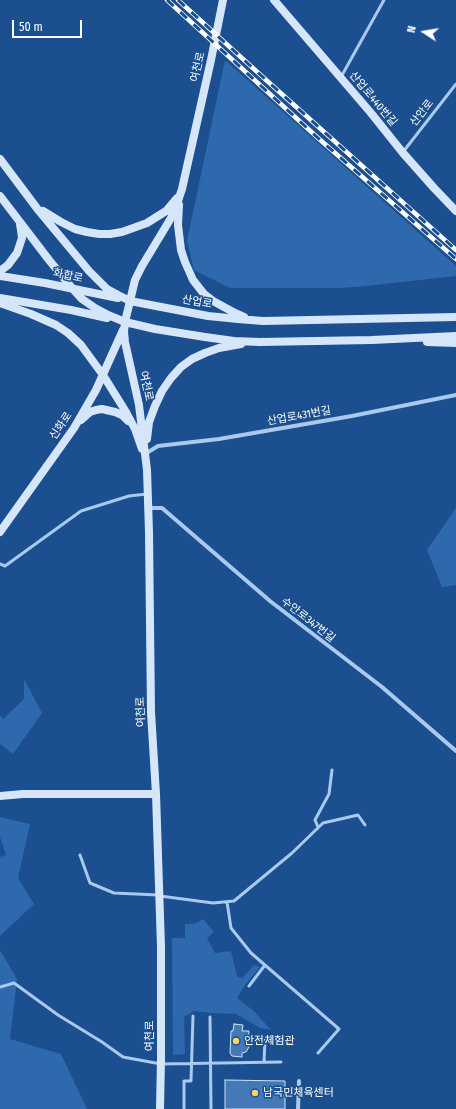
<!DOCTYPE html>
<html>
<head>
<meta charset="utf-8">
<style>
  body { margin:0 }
  #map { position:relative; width:456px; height:1109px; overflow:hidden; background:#1b4f8f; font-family:"Fira Sans Condensed",sans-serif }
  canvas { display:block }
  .north { position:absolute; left:404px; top:12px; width:40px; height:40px; -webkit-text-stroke:3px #1b4f8f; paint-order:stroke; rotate:282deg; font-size:11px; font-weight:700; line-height:16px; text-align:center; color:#fff }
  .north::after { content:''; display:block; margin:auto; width:14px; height:18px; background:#fff; clip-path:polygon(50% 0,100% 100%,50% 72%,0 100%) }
  .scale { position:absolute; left:12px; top:20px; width:70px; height:18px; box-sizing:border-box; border:2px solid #fff; border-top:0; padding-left:5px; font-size:12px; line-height:14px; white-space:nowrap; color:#fff; -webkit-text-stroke:3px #1b4f8f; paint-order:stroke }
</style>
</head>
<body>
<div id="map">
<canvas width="456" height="1109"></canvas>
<div class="north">N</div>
<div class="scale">50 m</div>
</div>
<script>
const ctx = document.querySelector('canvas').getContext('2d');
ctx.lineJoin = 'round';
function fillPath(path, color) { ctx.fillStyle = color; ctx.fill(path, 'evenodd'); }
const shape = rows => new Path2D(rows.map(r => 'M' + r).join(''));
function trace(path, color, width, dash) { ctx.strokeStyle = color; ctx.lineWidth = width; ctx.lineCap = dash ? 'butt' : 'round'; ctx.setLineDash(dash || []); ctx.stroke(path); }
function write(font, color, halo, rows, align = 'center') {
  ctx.font = font + ' "Fira Sans Condensed","Noto Sans KR",sans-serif'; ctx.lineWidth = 3; ctx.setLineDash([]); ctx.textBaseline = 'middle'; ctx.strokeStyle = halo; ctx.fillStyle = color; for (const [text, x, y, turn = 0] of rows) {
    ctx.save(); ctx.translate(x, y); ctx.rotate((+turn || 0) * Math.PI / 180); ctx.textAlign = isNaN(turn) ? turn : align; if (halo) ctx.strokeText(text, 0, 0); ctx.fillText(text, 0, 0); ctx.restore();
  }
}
fillPath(shape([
  [225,60,456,266,456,276,366,286,341,288,230,288,194,270,187,241],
  [456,508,456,585,442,587,427,550],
  [24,679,42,713,13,754,0,744,0,715,3,719,24,699],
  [0,817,30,824,18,878,34,904,0,936,0,857,6,855,0,837],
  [203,919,214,932,207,938,215,953,231,951,237,976,242,978,254,965,260,967,245,985,237,998,255,1012,271,1030,260,1028,236,1014,211,1013,193,1011,190,1014,185,1016,184,1018,185,1054,173,1055,172,938,185,938,185,924,194,924],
  [0,950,17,979,10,1039,61,1054,87,1109,0,1109]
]), '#2e69ad');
const building = shape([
  [234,1024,243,1025,242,1031,249,1031,248,1042,249,1047,246,1052,242,1053,242,1057,232,1056,230,1053,231,1031,233,1031,234,1024],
  [225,1080,285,1081,285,1109,225,1109,225,1080]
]);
fillPath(building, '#4478b7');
trace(building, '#cfe3fa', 1);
trace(shape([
  [341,77,384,0],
  [403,152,456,84],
  [0,564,5,566,81,511,129,496,147,494],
  [318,827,315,820,329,794,332,770],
  [80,855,90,883,114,893,158,895],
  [160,896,213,903,234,901,292,853,323,823,358,815,365,825],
  [227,902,231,928,251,953,339,1029,318,1053],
  [249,986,265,965],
  [0,987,14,983,58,1015,102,1042,123,1057,161,1064,281,1062],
  [210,1017,211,1109],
  [264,1062,265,1039],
  [184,1109,184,1081,191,1081,193,1016]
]), '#a9c9ee', 3);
trace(shape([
  [145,454,158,446,219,439,352,416,456,395],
  [149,508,162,508,270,601,382,687,456,751],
  [298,1109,299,1081]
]), '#a9c9ee', 4);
trace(shape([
  [274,0,371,113,403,153,434,188,456,211],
  [0,159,39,211,89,271,107,289,118,295,130,301,208,316,238,319,263,321,456,317],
  [0,196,49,260,72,288,82,299,95,308,108,315,125,322,155,329,205,337,234,341,260,342,372,340,456,336],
  [179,205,178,225,181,250,185,262,193,280,204,294,213,301,235,313,244,317],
  [43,211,61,222,75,229,87,232,99,234,110,234,122,232,147,223,166,211,177,198],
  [0,271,8,265,17,253,22,238,21,230,20,224],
  [0,276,45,283,118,298],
  [0,298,71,310,107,318],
  [0,303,31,314,56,325,68,333,81,345,103,375,126,412,135,429,142,449],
  [427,342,456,343],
  [81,420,90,412,96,410,102,409,115,412,122,415,128,421],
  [147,439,149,422,155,406,162,391,171,378,181,367,192,359,205,353,219,348,241,344],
  [0,532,74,428,96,390,123,330],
  [0,796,23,794,156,794],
  [160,1109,161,1059,161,947,156,794,151,712,149,532,147,470,139,405,125,342,124,332,125,322,135,280,142,266,171,218,177,204,182,189,211,60,223,0]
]), '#d6e6fa', 8);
const rail = shape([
  [167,0,318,138,456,259],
  [178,0,265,79,456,250]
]);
trace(rail, '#fff', 4.5);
trace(rail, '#1b4f8f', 3, [9]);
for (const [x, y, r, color] of [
  [236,1041,4,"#ffd166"],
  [255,1093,4,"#ffd166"]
]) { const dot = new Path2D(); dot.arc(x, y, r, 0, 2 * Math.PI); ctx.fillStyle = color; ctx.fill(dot); trace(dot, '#1b4f8f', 1.5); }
write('11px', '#fff', '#1b4f8f', [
  ["여천로",198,67,-77],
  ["산업로440번길",373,99,50],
  ["산안로",422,113,-52],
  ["화합로",68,276,12],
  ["산업로",197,302,10],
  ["여천로",146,386,78],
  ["산업로431번길",299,416,-10],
  ["신화로",61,426,-56],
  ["수안로347번길",308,620,38],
  ["여천로",141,712,-92],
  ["여천로",150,1036,-90]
]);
write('11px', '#fff', '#1b4f8f', [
  ["안전체험관",244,1041],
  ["남국민체육센터",263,1093]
], 'left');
</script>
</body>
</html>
